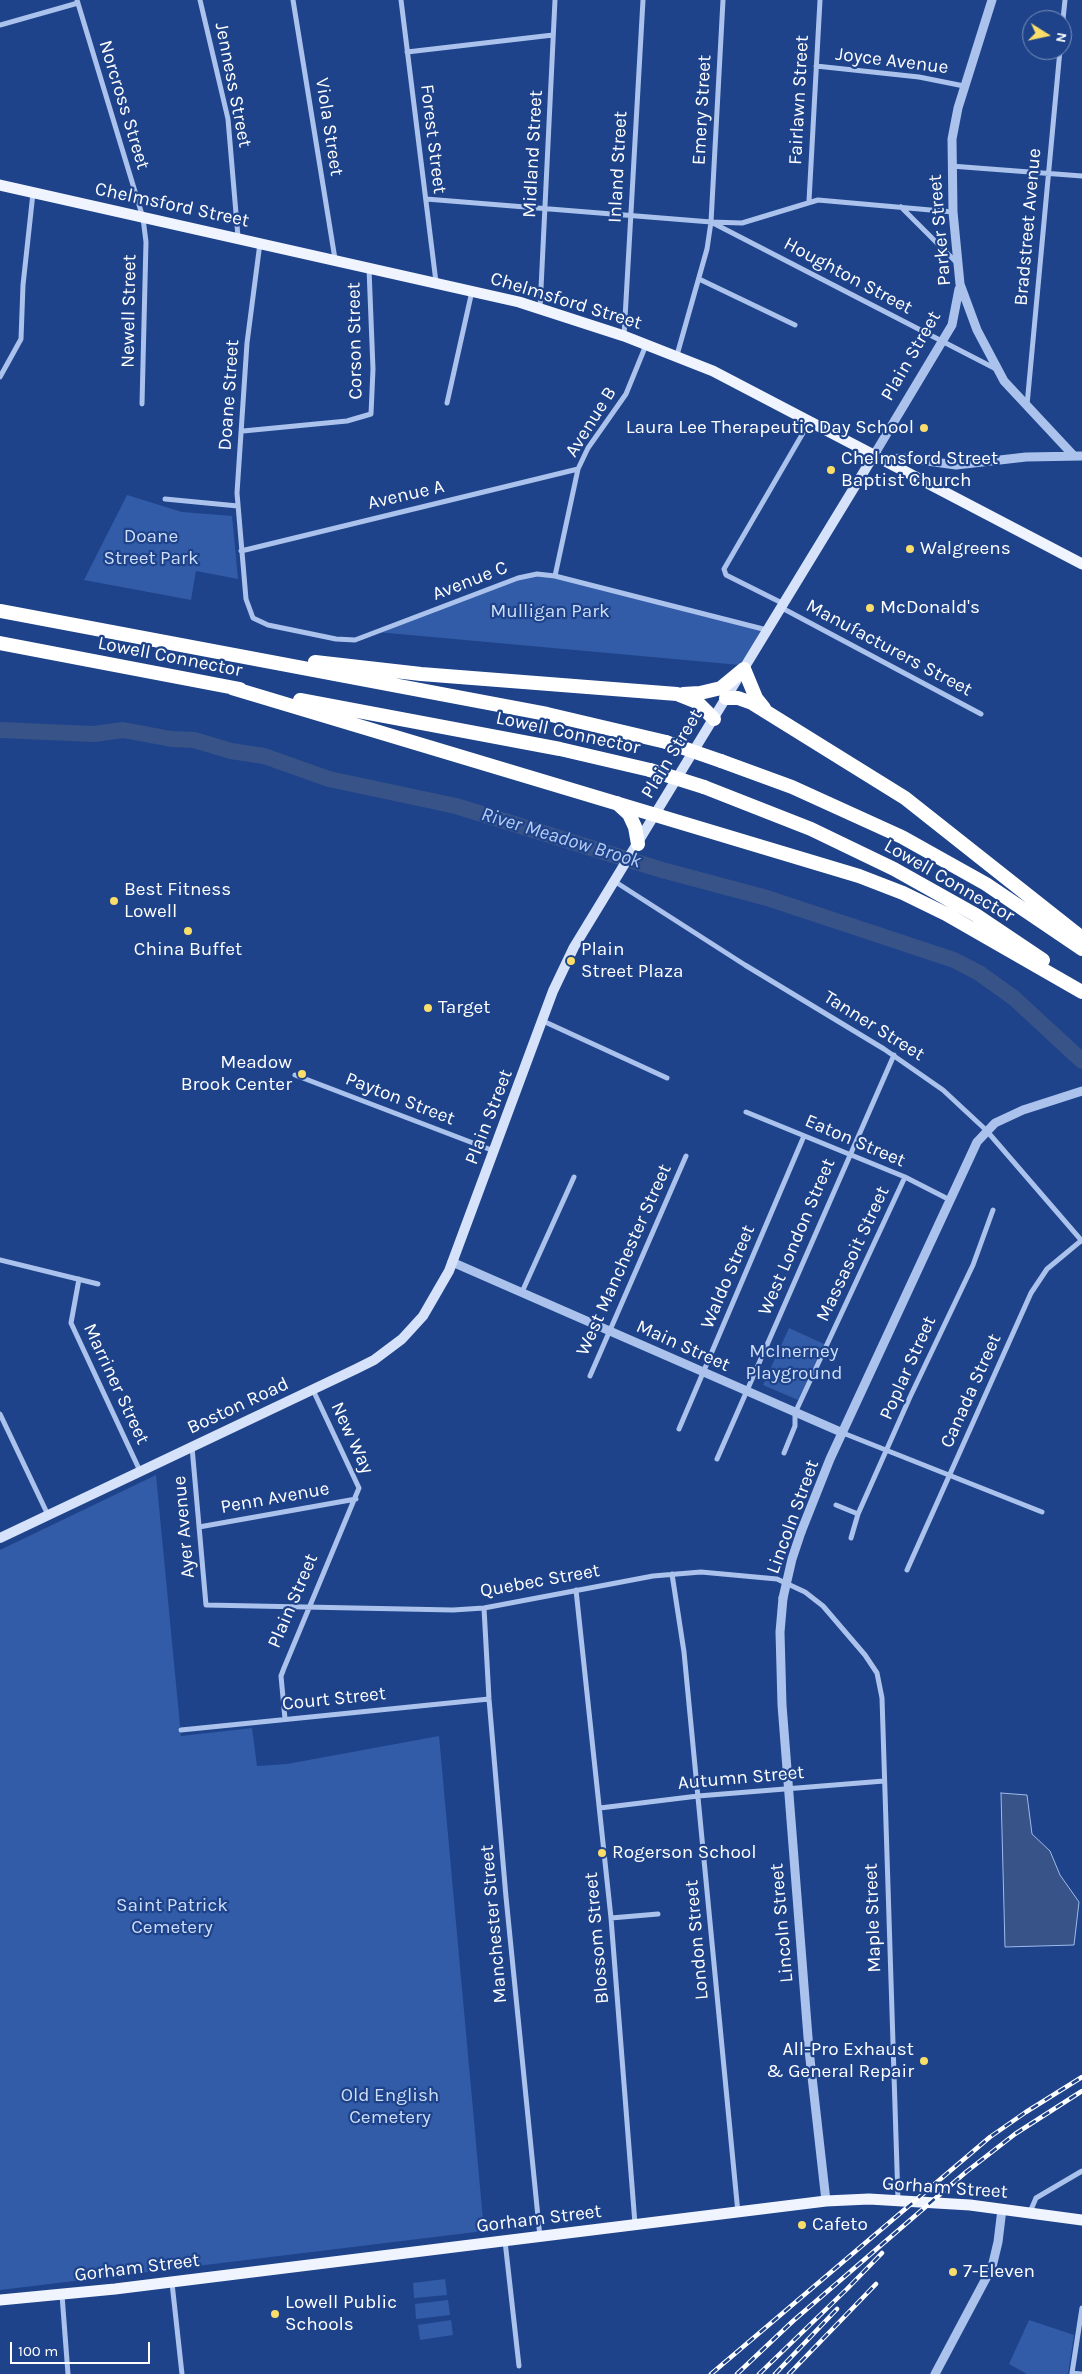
<!DOCTYPE html>
<html>
<head>
<meta charset="utf-8">
<style>
  body { margin:0 }
  #map { position:relative; width:1082px; height:2374px; overflow:hidden; background:#1e438a; font-family:Karla,sans-serif }
  canvas { display:block }
  .north { position:absolute; left:1022px; top:10px; width:50px; height:50px; box-sizing:border-box; background:#1e438a; border:1px solid #788eb9; border-radius:50%; rotate:100deg; font-size:14px; font-weight:700; line-height:20px; text-align:center; color:#fff }
  .north::after { content:''; display:block; margin:auto; width:18px; height:22px; background:#fade69; clip-path:polygon(50% 0,100% 100%,50% 72%,0 100%) }
  .scale { position:absolute; left:10px; top:2342px; width:140px; height:22px; box-sizing:border-box; border:2px solid #fff; border-top:0; padding-left:6px; font-size:15px; line-height:18px; white-space:nowrap; color:#fff; -webkit-text-stroke:4px #1e438a; paint-order:stroke }
</style>
</head>
<body>
<div id="map">
<canvas width="1082" height="2374"></canvas>
<div class="north">N</div>
<div class="scale">100 m</div>
</div>
<script>
const ctx = document.querySelector('canvas').getContext('2d');
ctx.lineJoin = 'round';
function fillPath(path, color) { ctx.fillStyle = color; ctx.fill(path, 'evenodd'); }
const shape = rows => new Path2D(rows.map(r => 'M' + r).join(''));
function trace(path, color, width, dash) { ctx.strokeStyle = color; ctx.lineWidth = width; ctx.lineCap = dash ? 'butt' : 'round'; ctx.setLineDash(dash || []); ctx.stroke(path); }
function write(font, color, halo, rows, align = 'center') {
  ctx.font = font + ' Karla,sans-serif'; ctx.lineWidth = 4.5; ctx.setLineDash([]); ctx.textBaseline = 'middle'; ctx.strokeStyle = halo; ctx.fillStyle = color; for (const [text, x, y, turn = 0] of rows) {
    ctx.save(); ctx.translate(x, y); ctx.rotate((+turn || 0) * Math.PI / 180); ctx.textAlign = isNaN(turn) ? turn : align; if (halo) ctx.strokeText(text, 0, 0); ctx.fillText(text, 0, 0); ctx.restore();
  }
}
fillPath(shape([
  [127,495,182,512,232,516,238,579,196,571,191,600,84,580],
  [527,576,555,576,768,630,740,665,377,632],
  [789,1328,824,1344,798,1400,763,1385],
  [156,1475,181,1736,252,1728,257,1766,287,1764,439,1736,484,2231,0,2290,0,1550],
  [445,2279,447,2295,414,2298,413,2283],
  [448,2300,450,2315,416,2319,415,2304],
  [451,2320,453,2335,420,2340,418,2325],
  [1029,2320,1074,2335,1068,2374,1027,2374,1009,2364]
]), '#325ca8');
const water = shape([
  [1001,1793,1027,1795,1032,1834,1050,1851,1060,1875,1079,1902,1074,1945,1005,1947,1001,1793]
]);
fillPath(water, '#385387');
trace(water, '#9dbbed', 1);
trace(shape([
  [0,730,94,734,123,730,171,739,194,740,231,751,264,756,329,779,456,806,662,870,767,898,954,960,979,973,1014,998,1082,1061]
]), '#385387', 16);
trace(shape([
  [77,0,143,218,146,242,142,404],
  [200,0,228,119,238,237],
  [293,0,335,259],
  [401,0,436,282],
  [0,25,78,3],
  [1062,29,1065,0],
  [407,52,553,35],
  [816,66,919,77,964,86],
  [951,166,1082,176],
  [426,199,711,222,998,370],
  [809,201,820,0],
  [901,207,957,263],
  [711,222,723,0],
  [260,243,247,343,237,493,246,599,253,618,268,625,336,639,355,640,518,578,537,574,555,576,767,630],
  [699,279,795,325],
  [540,309,555,0],
  [624,336,643,0],
  [677,355,707,249,711,222,742,223,818,200,953,212],
  [0,377,21,339,23,285,33,193],
  [447,403,472,291],
  [1027,405,1060,50],
  [243,431,347,421,371,414,373,369,369,269],
  [165,499,238,506],
  [241,551,578,469],
  [555,576,578,469,588,448,626,394,646,345],
  [784,604,726,575,724,569,810,421],
  [782,608,981,714],
  [614,881,745,965,884,1049,943,1090,986,1130,1082,1241],
  [543,1021,667,1078],
  [295,1075,494,1151],
  [746,1112,905,1177,950,1200],
  [0,1260,98,1284],
  [79,1279,71,1323,140,1471],
  [522,1292,574,1177],
  [590,1376,686,1156],
  [0,1414,48,1515],
  [679,1429,804,1136],
  [843,1433,1042,1512],
  [192,1447,206,1605,453,1610,484,1608,653,1576,701,1572,777,1579,805,1592,823,1606,865,1655,877,1673,882,1698,898,2200],
  [784,1453,795,1426,795,1413,905,1177],
  [717,1459,894,1055],
  [836,1505,858,1514],
  [199,1527,356,1499],
  [851,1538,858,1514,910,1397,973,1265,993,1210],
  [907,1570,1031,1293,1047,1269,1082,1240],
  [672,1574,684,1652,738,2213],
  [576,1590,611,1918,635,2224],
  [484,1608,489,1699,506,1897,540,2237],
  [285,1719,281,1676,284,1668,359,1488,313,1390],
  [181,1730,489,1699],
  [600,1808,698,1796,884,1781],
  [611,1918,658,1914],
  [1030,2212,1036,2198,1082,2171],
  [505,2241,519,2366],
  [172,2283,182,2374],
  [62,2295,68,2374],
  [1081,2374,1072,2373,1082,2308]
]), '#aac2ec', 5);
trace(shape([
  [992,0,958,108,952,139,953,212,960,284,977,330,1004,381,1074,456],
  [874,455,952,325,959,289],
  [883,459,905,458,956,465,1026,457,1082,456],
  [452,1262,843,1433],
  [801,1532,830,1459,977,1142,995,1123,1023,1110,1082,1091],
  [783,1598,780,1632,782,1705,809,2050,826,2201],
  [935,2374,992,2267,998,2242,1002,2209]
]), '#aac2ec', 9);
trace(shape([
  [0,1538,356,1369,374,1360,402,1339,423,1316,449,1271,553,991,574,947,874,455]
]), '#d6e2f9', 10);
trace(shape([
  [0,185,519,302,624,336,713,371,1082,564],
  [0,2300,115,2289,826,2201,869,2199,970,2205,1082,2220]
]), '#eff4ff', 11);
trace(shape([
  [0,611,547,714,666,742],
  [0,643,240,689],
  [315,662,421,674,677,694,697,702,714,719],
  [232,688,859,876,903,893,946,914,1082,992],
  [683,694,700,693,721,688,744,669,756,698,764,708],
  [726,698,738,698,752,703,905,798,1082,938],
  [300,700,560,749,650,770],
  [721,761,792,787,902,837,986,884,1082,949],
  [704,787,811,829,894,869,976,915,1043,960],
  [617,803,629,814,635,827,638,844]
]), '#fff', 14);
const rail = shape([
  [711,2374,990,2137,1026,2112,1082,2077],
  [737,2374,793,2321,966,2172,1015,2134,1082,2091],
  [759,2374,847,2289,882,2253],
  [775,2374,837,2309],
  [789,2374,876,2284]
]);
trace(rail, '#fff', 4.5);
trace(rail, '#1e438a', 2.5, [8]);
trace(shape([
  [783,1598,792,1559,801,1532]
]), '#aac2ec', 9);
trace(shape([
  [666,742,721,761],
  [650,770,704,787]
]), '#fff', 14);
for (const [x, y, r, color] of [
  [924,428,5,"#fade69"],
  [831,470,5,"#fade69"],
  [910,549,5,"#fade69"],
  [870,608,5,"#fade69"],
  [114,901,5,"#fade69"],
  [188,931,5,"#fade69"],
  [571,961,5,"#fade69"],
  [428,1008,5,"#fade69"],
  [302,1074,5,"#fade69"],
  [602,1853,5,"#fade69"],
  [924,2061,5,"#fade69"],
  [802,2225,5,"#fade69"],
  [953,2272,5,"#fade69"],
  [275,2314,5,"#fade69"]
]) { const dot = new Path2D(); dot.arc(x, y, r, 0, 2 * Math.PI); ctx.fillStyle = color; ctx.fill(dot); trace(dot, '#1e438a', 2); }
write('19px', '#fff', '#1e438a', [
  ["Joyce Avenue",892,61,7],
  ["Jenness Street",233,85,79],
  ["Fairlawn Street",799,100,-87],
  ["Norcross Street",124,105,73],
  ["Emery Street",702,110,-87],
  ["Viola Street",329,127,81],
  ["Forest Street",433,139,83],
  ["Midland Street",533,154,-87],
  ["Inland Street",618,167,-87],
  ["Chelmsford Street",172,205,12],
  ["Bradstreet Avenue",1028,227,-85],
  ["Parker Street",940,230,-95],
  ["Houghton Street",848,276,28],
  ["Chelmsford Street",566,301,17],
  ["Newell Street",129,311,-89],
  ["Corson Street",355,341,-91],
  ["Plain Street",911,356,-60],
  ["Doane Street",229,395,-86],
  ["Avenue B",591,422,-58],
  ["Avenue A",406,495,-13],
  ["Avenue C",470,581,-21],
  ["Manufacturers Street",889,648,28],
  ["Lowell Connector",170,657,11],
  ["Lowell Connector",568,733,12],
  ["Plain Street",672,754,-59],
  ["Lowell Connector",949,881,30],
  ["Tanner Street",874,1026,32],
  ["Payton Street",400,1099,21],
  ["Plain Street",489,1117,-69],
  ["Eaton Street",855,1141,23],
  ["West London Street",797,1237,-67],
  ["Massasoit Street",853,1254,-65],
  ["West Manchester Street",624,1260,-66],
  ["Waldo Street",728,1277,-67],
  ["Main Street",683,1346,24],
  ["Poplar Street",908,1368,-66],
  ["Marriner Street",116,1384,65],
  ["Canada Street",971,1391,-66],
  ["Boston Road",238,1406,-25],
  ["New Way",352,1438,65],
  ["Penn Avenue",275,1498,-10],
  ["Lincoln Street",793,1517,-70],
  ["Ayer Avenue",184,1527,-95],
  ["Quebec Street",540,1581,-10],
  ["Plain Street",293,1601,-67],
  ["Court Street",334,1699,-6],
  ["Autumn Street",741,1778,-5],
  ["Maple Street",873,1918,-92],
  ["Lincoln Street",782,1923,-95],
  ["Manchester Street",494,1924,-95],
  ["Blossom Street",597,1938,-95],
  ["London Street",697,1940,-95],
  ["Gorham Street",945,2188,4],
  ["Gorham Street",539,2219,-7],
  ["Gorham Street",137,2268,-7]
]);
write('19px', '#fff', '#1e438a', [
  ["Laura Lee Therapeutic Day School",914,428,"right"],
  ["Chelmsford Street",841,459],
  ["Baptist Church",841,481],
  ["Walgreens",920,549],
  ["McDonald's",880,608],
  ["Best Fitness",124,890],
  ["Lowell",124,912],
  ["China Buffet",188,950,"center"],
  ["Plain",581,950],
  ["Street Plaza",581,972],
  ["Target",438,1008],
  ["Meadow",292,1063,"right"],
  ["Brook Center",292,1085,"right"],
  ["Rogerson School",612,1853],
  ["All-Pro Exhaust",914,2050,"right"],
  ["& General Repair",914,2072,"right"],
  ["Cafeto",812,2225],
  ["7-Eleven",963,2272],
  ["Lowell Public",285,2303],
  ["Schools",285,2325]
], 'left');
write('19px', '#cfdef9', '#1e438a', [
  ["Doane",151,537],
  ["Street Park",151,559],
  ["Mulligan Park",550,612],
  ["McInerney",794,1352],
  ["Playground",794,1374],
  ["Saint Patrick",172,1906],
  ["Cemetery",172,1928],
  ["Old English",390,2096],
  ["Cemetery",390,2118]
]);
write('italic 20px', '#b6ccf3', '#1e438a', [
  ["River Meadow Brook",561,838,17]
]);
</script>
</body>
</html>
